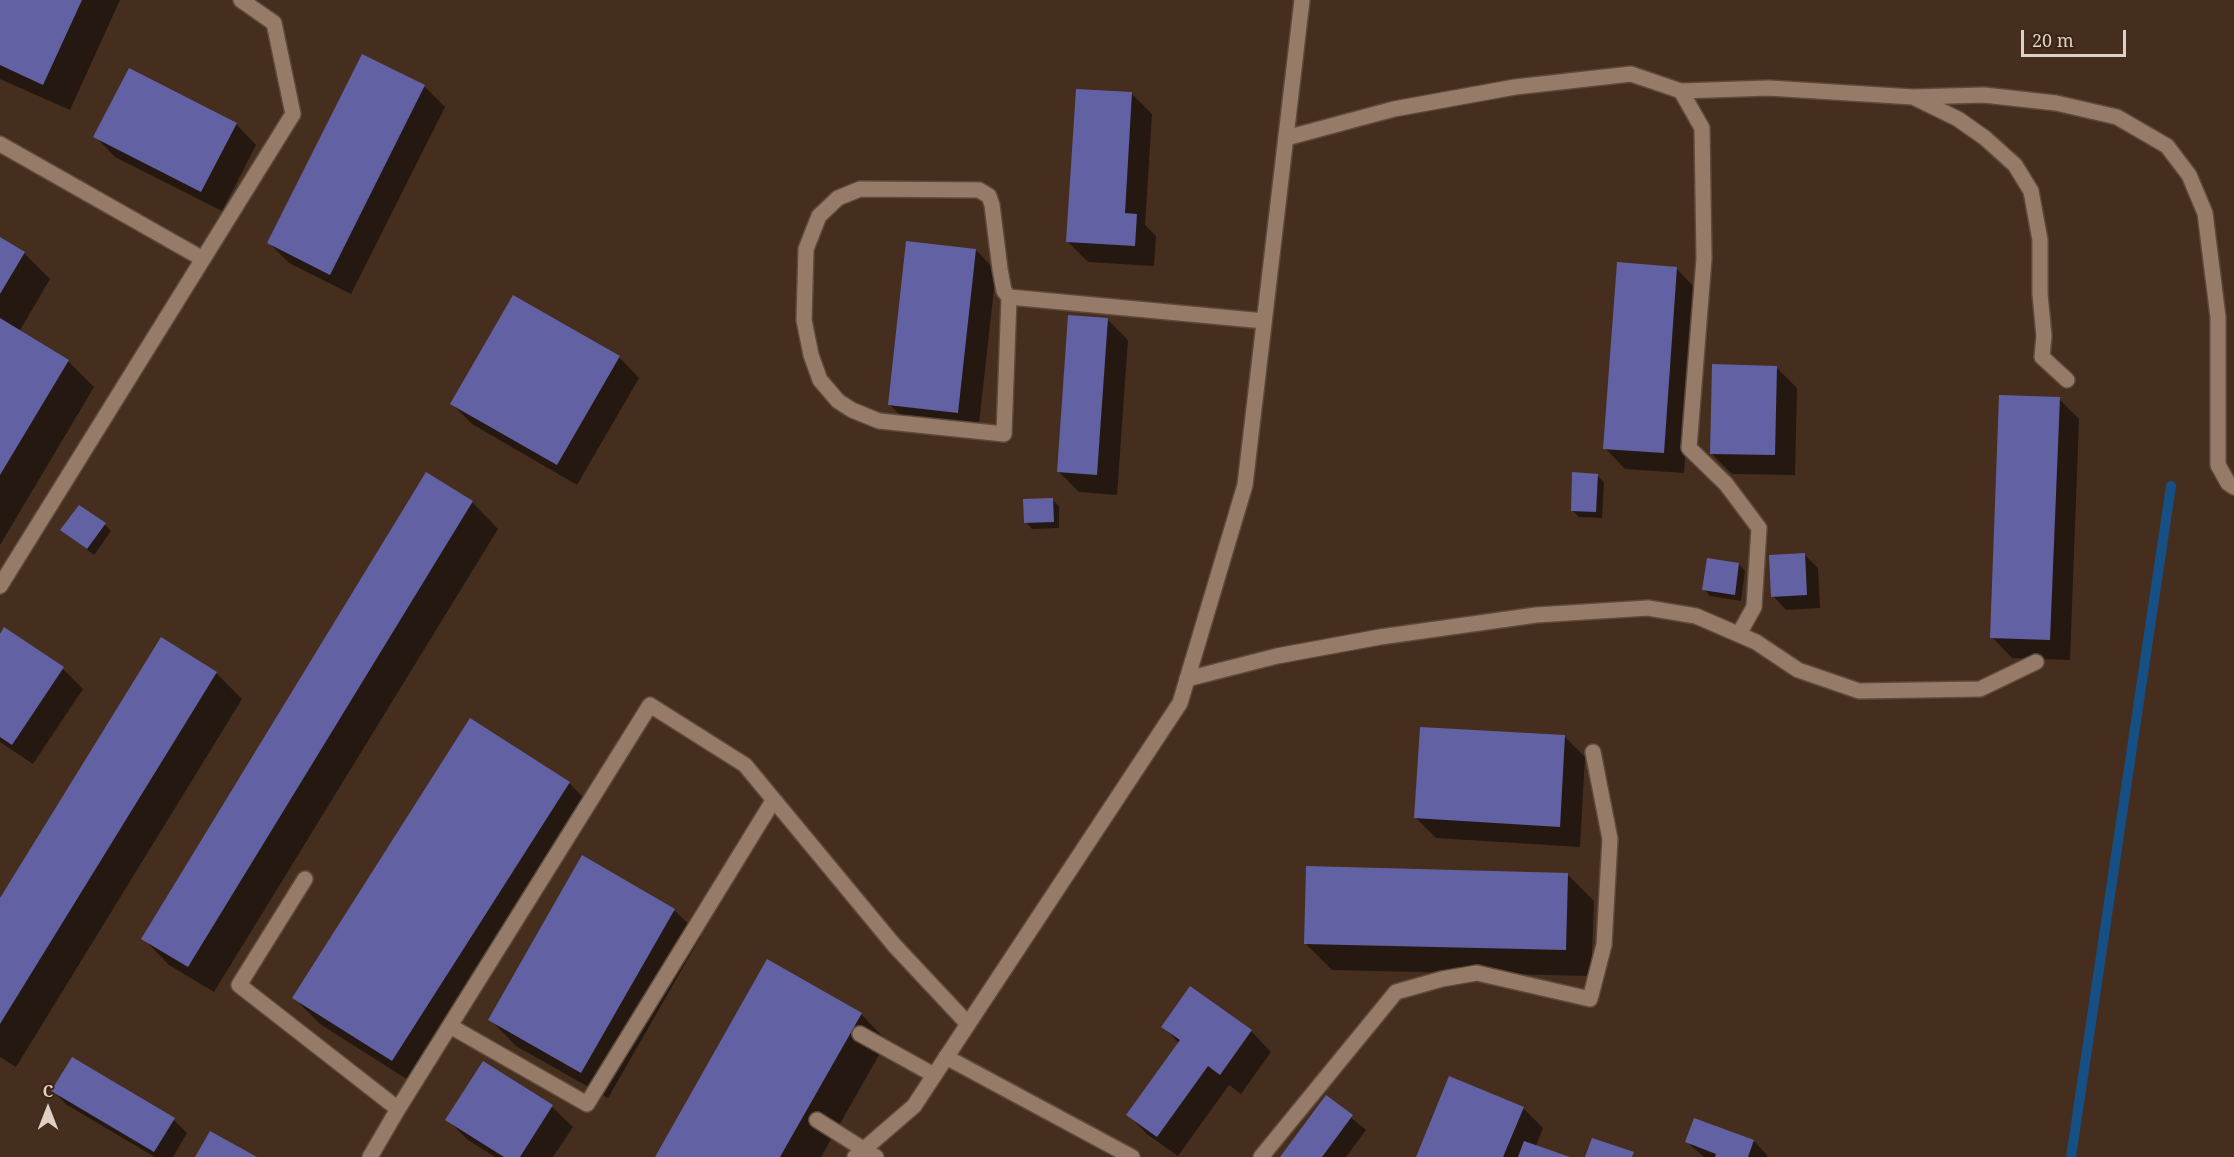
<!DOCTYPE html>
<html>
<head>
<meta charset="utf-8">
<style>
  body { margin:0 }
  #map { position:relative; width:2234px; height:1157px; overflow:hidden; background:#452e1e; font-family:"Noto Serif",serif }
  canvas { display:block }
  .north { position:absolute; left:18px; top:1079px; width:60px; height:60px; -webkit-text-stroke:4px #3b2414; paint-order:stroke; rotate:0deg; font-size:16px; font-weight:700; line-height:24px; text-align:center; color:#dfd0c6 }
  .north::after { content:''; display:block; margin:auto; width:21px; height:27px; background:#dfd0c6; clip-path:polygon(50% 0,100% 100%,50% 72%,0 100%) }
  .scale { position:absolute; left:2021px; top:30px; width:105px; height:27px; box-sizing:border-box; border:3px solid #dfd0c6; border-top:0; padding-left:8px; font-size:18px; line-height:21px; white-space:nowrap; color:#dfd0c6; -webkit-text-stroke:4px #3b2414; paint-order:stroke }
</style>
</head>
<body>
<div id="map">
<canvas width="2234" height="1157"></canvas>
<div class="north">С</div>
<div class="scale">20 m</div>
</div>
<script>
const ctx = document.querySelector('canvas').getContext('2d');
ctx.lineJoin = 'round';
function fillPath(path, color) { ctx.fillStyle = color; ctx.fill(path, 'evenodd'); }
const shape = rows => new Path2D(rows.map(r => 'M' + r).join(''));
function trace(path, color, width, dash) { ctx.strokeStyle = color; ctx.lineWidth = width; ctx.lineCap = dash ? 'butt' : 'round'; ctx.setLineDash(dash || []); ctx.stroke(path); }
fillPath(shape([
  [0,0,120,0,70,110,0,79],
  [363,56,425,87,445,107,351,294,289,263,269,243],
  [1132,94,1152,114,1145,225,1156,236,1154,266,1088,262,1068,242],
  [236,124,256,145,222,211,115,157,95,136],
  [0,238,24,253,50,279,19,332,68,361,94,387,0,545],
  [976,250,996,271,978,433,910,425,890,405],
  [1676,268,1696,289,1684,473,1625,469,1605,448],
  [1107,319,1128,340,1117,495,1079,492,1059,472],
  [619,357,639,378,577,485,472,424,452,404],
  [1777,368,1797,388,1795,475,1732,474,1712,454],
  [2059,399,2079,419,2070,660,2012,658,1992,637],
  [427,474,472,502,498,529,214,992,169,965,143,938],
  [1597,475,1604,482,1602,518,1579,517,1572,510],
  [1052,499,1059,506,1059,528,1032,529,1026,522],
  [105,525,111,531,94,555,62,530],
  [1804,554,1818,568,1820,608,1786,610,1773,596],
  [1739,564,1745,571,1741,601,1710,596,1704,589],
  [0,636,63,669,83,689,33,764,0,742],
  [216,673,242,699,16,1067,0,1057,0,901],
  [1565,737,1585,757,1580,847,1436,838,1416,818],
  [569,783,595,809,419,1087,320,1024,294,998],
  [1567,874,1594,901,1591,976,1332,970,1305,943],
  [674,910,701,936,608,1098,516,1046,490,1019],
  [768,961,861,1014,887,1041,821,1157,657,1157],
  [1191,988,1251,1031,1271,1052,1241,1094,1229,1085,1178,1156,1148,1135,1128,1115,1179,1043,1163,1027],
  [483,1063,552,1107,573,1127,553,1157,495,1157,468,1140,447,1119],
  [53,1091,174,1120,187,1133,173,1157,155,1157,67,1105],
  [1326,1097,1366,1130,1346,1157,1282,1157],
  [1523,1108,1543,1128,1536,1146,1567,1157,1417,1157],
  [1754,1141,1767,1155,1767,1157,1704,1157,1687,1142]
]), '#0007');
trace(shape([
  [2071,1157,2171,486]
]), '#164f83', 10);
fillPath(shape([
  [0,0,82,0,43,85,0,65],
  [362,54,425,85,330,275,267,243],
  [129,68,237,123,201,192,93,137],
  [1076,89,1132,92,1125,213,1137,214,1135,246,1066,242],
  [0,237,25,252,0,294],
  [906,241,976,249,958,413,888,405],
  [1617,262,1677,267,1664,453,1603,449],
  [513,295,620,356,557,465,450,404],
  [1068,315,1108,318,1097,475,1057,472],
  [0,318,69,360,0,475],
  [1712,364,1777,366,1775,455,1710,454],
  [1999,395,2060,397,2050,640,1990,638],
  [426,472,473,501,188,967,141,939],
  [1572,472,1598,474,1596,512,1571,511],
  [1053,498,1054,522,1024,523,1023,499],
  [79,505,106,523,87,549,60,530],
  [1805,553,1807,595,1771,597,1769,555],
  [1707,558,1739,563,1735,595,1702,590],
  [4,627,64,667,12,745,0,737,0,634],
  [161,637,217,672,0,1024,0,898],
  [470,718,570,782,392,1061,292,998],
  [1420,727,1565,735,1560,827,1414,818],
  [582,855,675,909,581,1073,488,1020],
  [1306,866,1568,873,1566,950,1304,944],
  [767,959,862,1013,780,1157,655,1157],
  [1190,986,1252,1030,1220,1075,1208,1066,1157,1137,1126,1115,1180,1040,1161,1027],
  [72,1057,175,1118,154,1152,51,1091],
  [483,1061,553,1105,520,1157,504,1157,445,1120],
  [1449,1076,1524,1107,1503,1157,1416,1157],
  [1326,1095,1353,1115,1322,1157,1280,1157],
  [1694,1118,1754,1140,1748,1157,1715,1157,1716,1154,1685,1142],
  [210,1131,257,1157,195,1157],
  [1592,1138,1634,1152,1632,1157,1585,1157],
  [1524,1141,1570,1157,1518,1157]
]), '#6261a4');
const service = shape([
  [1681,91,1769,88,1913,97,1958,119,1985,138,2015,165,2031,191,2040,240,2040,294,2044,336,2042,357,2067,380],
  [1913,97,1984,95,2056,103,2117,117,2167,146,2189,175,2205,213,2218,317,2218,465,2228,483,2234,487],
  [1286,138,1394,109,1515,87,1631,74,1681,91,1702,128,1704,259,1689,448,1726,484,1759,528,1754,607,1739,634],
  [0,144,203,259],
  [1009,297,1004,434,879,421,852,410,838,401,820,380,811,355,804,320,806,249,819,216,838,198,860,189,979,190,989,196,992,205,1000,269,1004,291,1009,297,1264,321],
  [0,586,293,114,274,23,241,0],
  [1187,679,1277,656,1380,637,1536,615,1648,608,1696,616,1756,642,1798,670,1859,691,1980,689,2036,662],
  [305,879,239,985,398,1109,370,1157],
  [450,1026,587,1104,773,801],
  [860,1034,934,1075],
  [946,1057,1132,1157],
  [398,1109,650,705,745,765,894,945,968,1024],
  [817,1120,876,1157],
  [1261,1157,1396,992,1442,979,1477,973,1590,999,1604,945,1610,839,1593,752]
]);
const minor = shape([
  [855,1157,914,1106,1180,703,1245,485,1302,0]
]);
trace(service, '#5d4a3c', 18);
trace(minor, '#5d4a3c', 18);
trace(service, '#967b68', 15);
trace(minor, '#967b68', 15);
</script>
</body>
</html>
